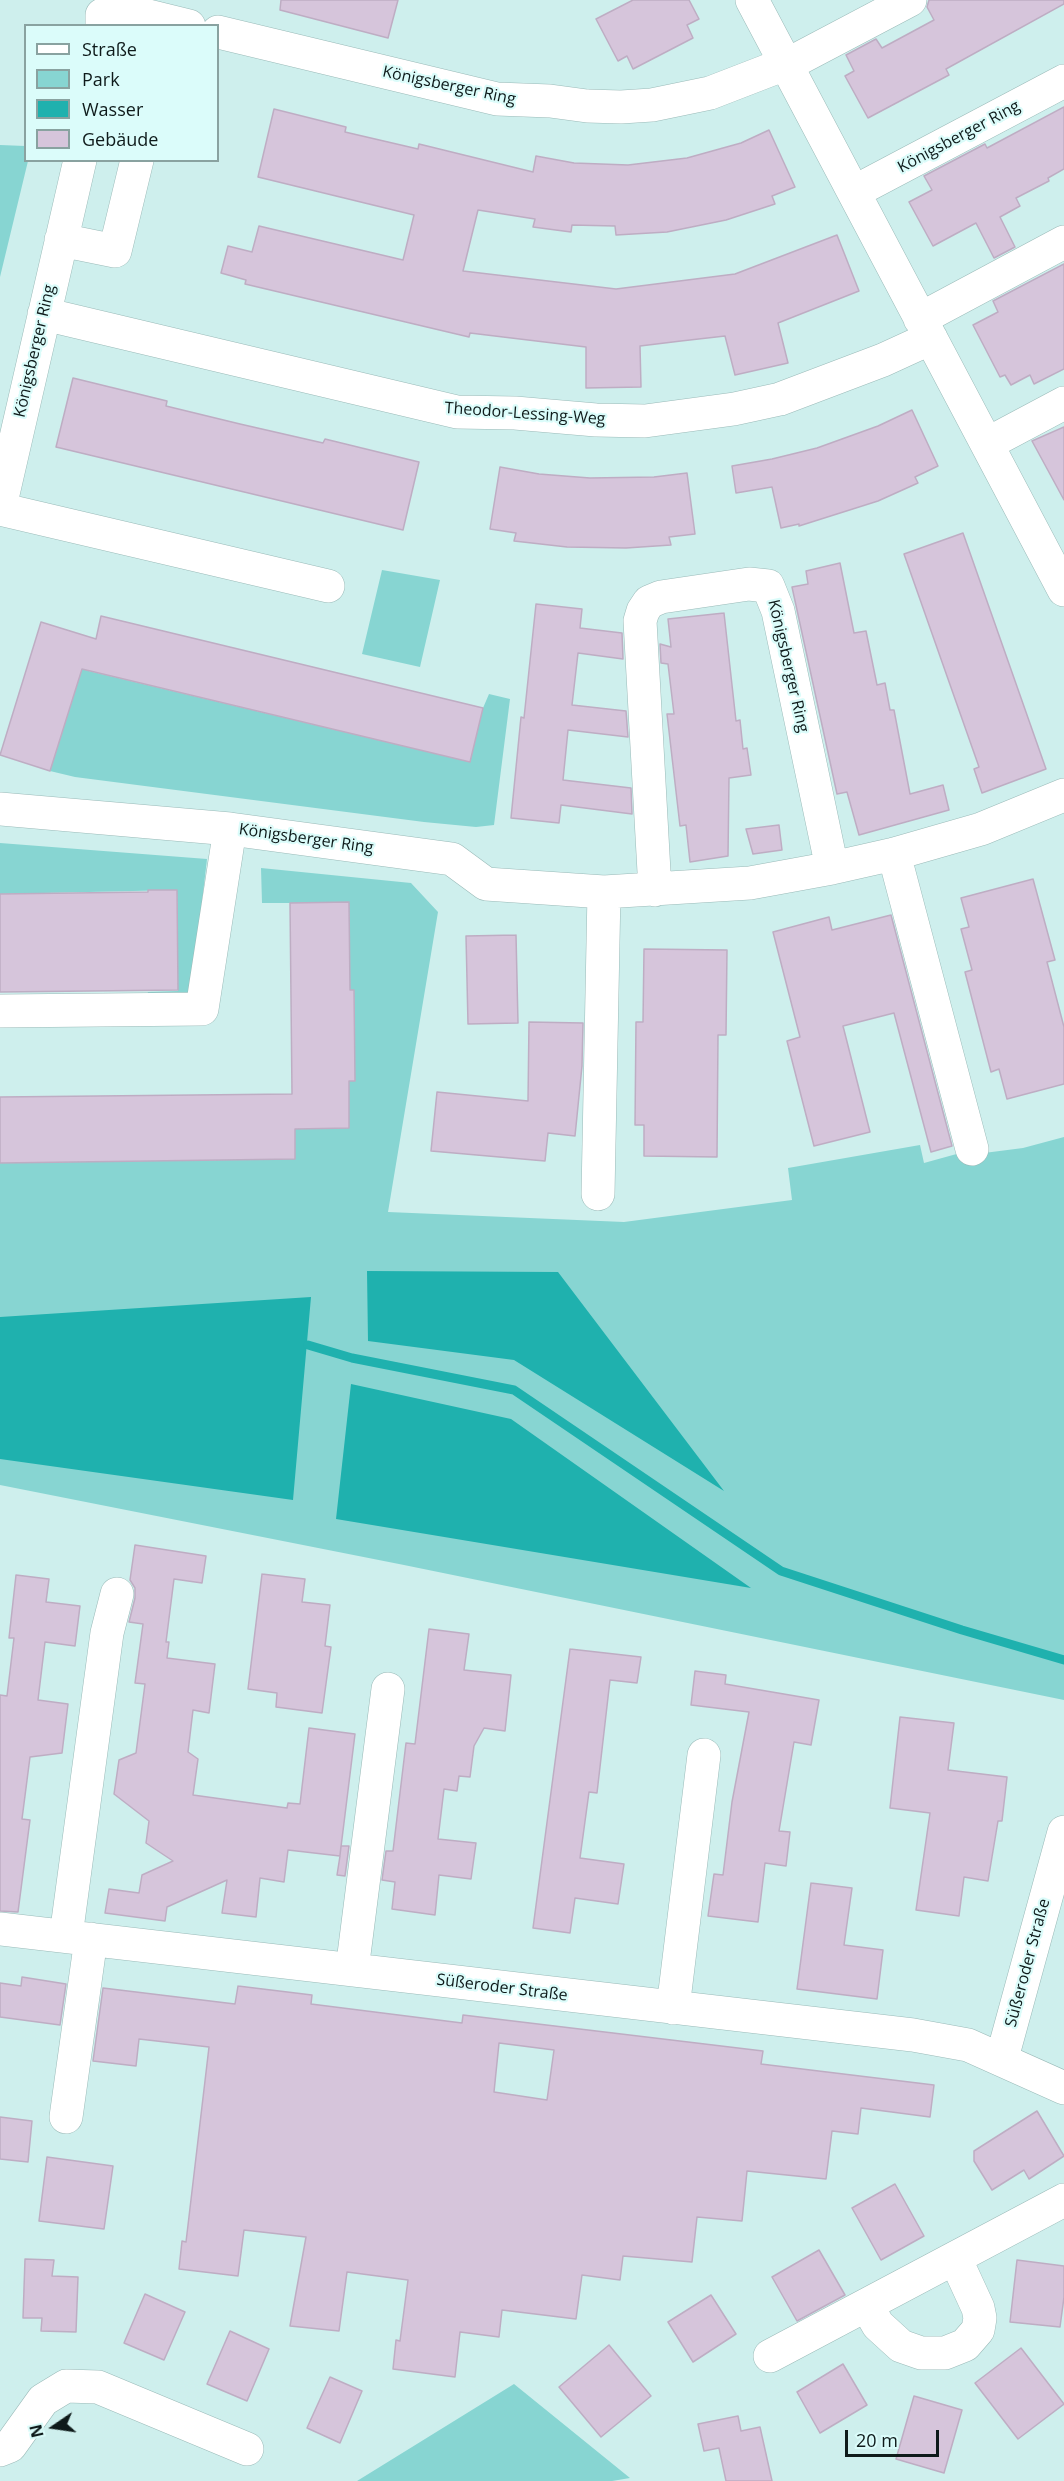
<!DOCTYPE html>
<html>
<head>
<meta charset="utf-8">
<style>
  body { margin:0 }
  #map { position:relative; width:1064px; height:2481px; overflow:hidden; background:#ceefed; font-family:"Open Sans",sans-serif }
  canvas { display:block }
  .legend { position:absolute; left:24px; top:24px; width:195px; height:138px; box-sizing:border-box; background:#dbfcfa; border:2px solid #89a2a0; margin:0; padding:8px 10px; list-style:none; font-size:18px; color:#0e1a1a }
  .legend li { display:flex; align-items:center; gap:12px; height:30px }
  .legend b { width:30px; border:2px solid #89a2a0 }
  .north { position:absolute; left:24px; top:2397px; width:60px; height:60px; -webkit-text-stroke:4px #dbfcfa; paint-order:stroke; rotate:257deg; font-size:16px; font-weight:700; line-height:24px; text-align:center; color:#0e1a1a }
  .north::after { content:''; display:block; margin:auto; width:21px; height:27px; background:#0e1a1a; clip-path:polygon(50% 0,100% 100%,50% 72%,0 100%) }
  .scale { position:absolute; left:845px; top:2430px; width:94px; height:27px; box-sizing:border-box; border:3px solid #0e1a1a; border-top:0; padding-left:8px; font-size:18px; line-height:21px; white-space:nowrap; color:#0e1a1a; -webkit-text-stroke:4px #dbfcfa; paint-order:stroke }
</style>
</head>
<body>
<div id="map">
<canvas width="1064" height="2481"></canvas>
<ul class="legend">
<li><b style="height:8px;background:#fff"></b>Straße</li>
<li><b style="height:16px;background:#87d5d2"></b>Park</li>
<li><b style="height:16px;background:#1fb1ae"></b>Wasser</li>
<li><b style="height:16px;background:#d6c5db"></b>Gebäude</li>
</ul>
<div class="north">N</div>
<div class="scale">20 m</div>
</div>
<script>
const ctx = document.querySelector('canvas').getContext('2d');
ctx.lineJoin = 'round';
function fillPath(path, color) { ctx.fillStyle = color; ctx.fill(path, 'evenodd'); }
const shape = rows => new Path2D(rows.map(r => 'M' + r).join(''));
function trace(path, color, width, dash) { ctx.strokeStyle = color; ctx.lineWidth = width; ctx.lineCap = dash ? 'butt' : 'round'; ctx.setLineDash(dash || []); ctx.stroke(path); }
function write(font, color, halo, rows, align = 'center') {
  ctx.font = font + ' "Open Sans",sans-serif'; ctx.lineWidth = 4.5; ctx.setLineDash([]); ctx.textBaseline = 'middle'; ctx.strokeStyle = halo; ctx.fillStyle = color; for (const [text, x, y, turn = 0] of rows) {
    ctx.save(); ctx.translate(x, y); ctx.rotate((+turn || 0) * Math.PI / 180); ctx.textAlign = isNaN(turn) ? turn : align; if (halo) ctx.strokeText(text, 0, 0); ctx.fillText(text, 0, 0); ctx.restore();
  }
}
fillPath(shape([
  [0,145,25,146,26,160,28,161,0,277],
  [382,570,440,580,420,667,362,654],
  [82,661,89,671,470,762,483,708,489,694,510,699,494,825,476,827,424,822,75,777,50,771],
  [0,843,207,859,192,988,182,999,147,995,148,992,178,991,177,890,0,894],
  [261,868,411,883,438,912,388,1212,624,1222,792,1200,788,1168,920,1145,924,1163,971,1150,984,1153,1023,1148,1064,1137,1064,1700,404,1565,0,1485,0,1163,295,1159,295,1129,349,1128,349,1081,354,990,350,990,349,903,262,903],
  [514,2384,630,2478,612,2481,357,2481]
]), '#87d5d2');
fillPath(shape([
  [367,1271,558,1272,724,1491,514,1360,368,1341],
  [311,1297,293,1500,0,1459,0,1317],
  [351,1384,511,1419,751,1588,336,1519]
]), '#1fb1ae');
trace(shape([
  [308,1345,352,1358,514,1390,781,1571,962,1630,1064,1660]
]), '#1fb1ae', 9);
const building = shape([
  [281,0,398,0,388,38,280,10,281,0],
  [633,0,689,0,699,19,687,25,693,38,633,69,627,56,618,61,596,19,633,0],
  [929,0,1064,0,1064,4,946,69,949,75,868,118,845,76,854,71,846,55,876,39,882,48,934,20,927,7,929,0],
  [1064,107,1064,169,1048,178,1049,181,1016,198,1020,206,1000,217,1015,247,994,258,976,223,933,246,909,202,932,190,924,176,985,144,987,148,1064,107],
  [274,109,346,127,345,132,388,142,418,149,419,144,533,172,536,156,574,163,628,165,687,158,741,143,769,130,795,187,772,196,775,204,726,220,667,232,616,235,615,226,572,225,571,232,533,227,535,219,478,210,463,271,616,289,735,274,837,235,859,291,778,323,788,363,735,375,725,336,681,341,640,346,641,387,586,388,586,347,470,333,469,337,245,284,246,280,221,273,228,246,252,252,259,226,403,260,414,215,258,177,274,109],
  [1064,264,1064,369,1034,384,1030,375,1011,385,1005,375,1000,377,973,325,998,312,993,301,1064,264],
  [73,378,167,401,166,406,240,424,323,443,325,439,419,462,403,530,56,447,73,378],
  [912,410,938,466,915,477,918,483,878,501,799,526,799,524,781,528,772,487,736,493,732,466,772,459,817,448,878,426,912,410],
  [1064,427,1064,500,1032,441,1064,427],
  [500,467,539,474,590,478,654,477,687,473,695,534,669,537,671,545,626,548,567,547,514,541,516,533,490,529,500,467],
  [963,533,1046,769,982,793,974,769,979,767,904,554,963,533],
  [840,563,854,633,866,631,877,685,885,683,890,710,894,710,910,794,943,785,949,810,859,835,847,792,837,794,792,587,808,584,806,571,840,563],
  [536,604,582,609,580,628,622,633,623,659,578,653,572,705,626,711,628,737,568,730,563,780,631,788,632,814,561,805,559,823,511,818,521,717,524,718,536,604],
  [724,613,736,721,740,720,743,749,747,748,751,775,729,778,728,856,690,862,686,825,680,826,667,714,674,714,668,664,661,663,660,644,671,647,668,619,724,613],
  [101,616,483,708,470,762,82,669,50,771,0,755,41,622,96,639,101,616],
  [779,825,782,850,753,854,746,829,779,825],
  [1033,879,1055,960,1047,962,1064,1027,1064,1084,1007,1099,999,1069,991,1072,965,972,972,970,961,929,969,927,961,898,1033,879],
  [148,890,177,890,178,990,0,992,0,894,148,892,148,890],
  [349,902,350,990,354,990,355,1081,349,1081,349,1128,295,1129,295,1159,0,1163,0,1097,292,1094,290,903,349,902],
  [891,915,952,1146,931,1152,894,1013,843,1026,870,1132,814,1146,787,1041,800,1037,773,932,829,917,832,930,891,915],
  [516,935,518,1023,468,1024,466,936,516,935],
  [644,949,727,950,726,1035,718,1035,717,1157,644,1156,644,1125,635,1125,636,1022,643,1022,644,949],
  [529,1022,583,1023,582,1066,575,1136,548,1133,545,1161,431,1151,437,1092,528,1101,529,1022],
  [135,1545,206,1556,202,1583,174,1579,166,1642,169,1642,167,1658,215,1664,209,1713,193,1710,188,1752,198,1759,193,1795,287,1808,288,1803,300,1804,309,1728,355,1734,340,1855,341,1846,349,1846,345,1876,337,1875,340,1856,288,1850,284,1882,260,1878,256,1917,222,1913,227,1880,167,1907,165,1921,105,1913,109,1889,139,1893,142,1875,173,1861,146,1843,149,1821,114,1794,119,1760,136,1753,145,1684,135,1683,143,1624,129,1622,135,1598,135,1588,130,1580,135,1545],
  [262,1574,305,1579,302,1602,330,1605,325,1646,331,1647,322,1713,276,1707,277,1693,248,1689,262,1574],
  [16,1575,49,1579,46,1602,80,1606,75,1646,45,1642,38,1700,68,1704,62,1753,30,1757,22,1819,30,1820,18,1912,0,1911,0,1695,7,1696,14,1638,9,1638,16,1575],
  [429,1629,469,1634,464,1670,511,1675,505,1731,484,1728,474,1746,470,1777,459,1776,457,1791,444,1789,438,1839,476,1843,471,1879,439,1875,435,1915,392,1909,395,1882,382,1880,386,1851,393,1851,406,1743,415,1744,429,1629],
  [570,1649,641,1657,637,1683,610,1680,597,1793,589,1792,580,1858,624,1864,618,1904,575,1898,570,1933,533,1928,570,1649],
  [695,1671,726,1675,725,1684,819,1700,811,1745,794,1742,779,1831,790,1832,786,1866,765,1863,758,1922,708,1916,714,1874,723,1875,732,1802,749,1712,691,1705,695,1671],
  [900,1717,954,1723,948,1770,1007,1777,1002,1821,998,1821,988,1881,964,1877,959,1916,916,1910,930,1813,890,1808,900,1717],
  [811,1883,852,1888,844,1945,883,1950,877,1999,797,1989,811,1883],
  [22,1977,66,1984,60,2025,0,2017,0,1983,21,1986,22,1977],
  [238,1986,312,1995,311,2004,462,2023,463,2015,763,2051,761,2064,934,2085,930,2117,861,2108,858,2134,832,2131,826,2179,747,2171,742,2221,697,2217,692,2262,623,2256,620,2280,582,2275,576,2319,502,2310,499,2337,460,2332,455,2377,393,2369,396,2340,400,2341,408,2280,347,2272,339,2331,290,2326,306,2237,244,2230,238,2276,179,2269,182,2241,186,2242,209,2047,139,2039,136,2066,93,2061,103,1988,235,2004,238,1986],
  [499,2043,554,2050,547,2100,494,2092,499,2043],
  [1037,2111,1064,2156,1029,2179,1024,2170,992,2190,974,2161,974,2151,1037,2111],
  [0,2117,32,2121,28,2162,0,2159,0,2117],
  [47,2157,113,2166,104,2229,39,2221,47,2157],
  [895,2184,924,2236,881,2260,852,2208,895,2184],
  [819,2250,845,2295,797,2321,772,2277,819,2250],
  [25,2259,54,2260,52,2276,78,2277,76,2332,41,2331,42,2318,23,2318,25,2259],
  [1017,2260,1064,2266,1064,2297,1060,2327,1010,2322,1017,2260],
  [145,2294,185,2312,164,2360,124,2343,145,2294],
  [711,2295,736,2334,693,2362,668,2322,711,2295],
  [230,2331,269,2349,247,2401,207,2384,230,2331],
  [609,2345,651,2396,601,2437,559,2387,609,2345],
  [1021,2348,1064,2404,1018,2439,975,2383,1021,2348],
  [843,2364,867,2405,820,2433,797,2392,843,2364],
  [330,2377,362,2391,340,2443,307,2428,330,2377],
  [914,2396,962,2410,944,2473,896,2459,914,2396],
  [738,2416,741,2431,760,2427,772,2481,726,2481,719,2448,704,2451,698,2424,738,2416]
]);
fillPath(building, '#d6c5db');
trace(building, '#beadc3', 1.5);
const minor = shape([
  [752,0,1064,590],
  [102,26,102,15,132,12,189,26],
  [218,32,497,99,550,101,587,106,621,107,652,105,710,93,798,59,910,0],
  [854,192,1064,81],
  [61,240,115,251,137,160],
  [44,314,457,412,515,413,596,420,645,421,734,409,780,399,883,360,931,338],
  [920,319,1064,242],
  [987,444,1064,403],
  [0,507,80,160],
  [0,509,328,586],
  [0,809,230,829,452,859,486,884,604,892,750,883,832,868,894,854,981,829,1064,795],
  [894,854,972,1149],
  [655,890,640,621,643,611,649,602,661,597,749,584,768,586,778,611,832,868],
  [0,1011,202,1009,230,829],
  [598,1194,604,892],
  [0,1929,913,2035,968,2045,1064,2088],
  [66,1936,107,1633,117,1594],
  [352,1970,388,1689],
  [673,2008,704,1755],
  [1002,2058,1064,1832],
  [66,2117,91,1939],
  [867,2306,878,2325,901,2346,921,2353,945,2353,965,2345,978,2330,980,2318,978,2308,955,2258],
  [770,2356,1064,2200],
  [0,2450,10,2446,43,2400,66,2386,98,2387,247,2449]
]);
trace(minor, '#9abab8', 34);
trace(minor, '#fff', 33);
write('16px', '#0e1a1a', '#dbfcfa', [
  ["Königsberger Ring",449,86,12],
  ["Königsberger Ring",959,137,-28],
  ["Königsberger Ring",35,351,-77],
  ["Theodor-Lessing-Weg",525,414,4],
  ["Königsberger Ring",788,666,77],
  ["Königsberger Ring",306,839,8],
  ["Süßeroder Straße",1028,1963,-75],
  ["Süßeroder Straße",502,1988,7]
]);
</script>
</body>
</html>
